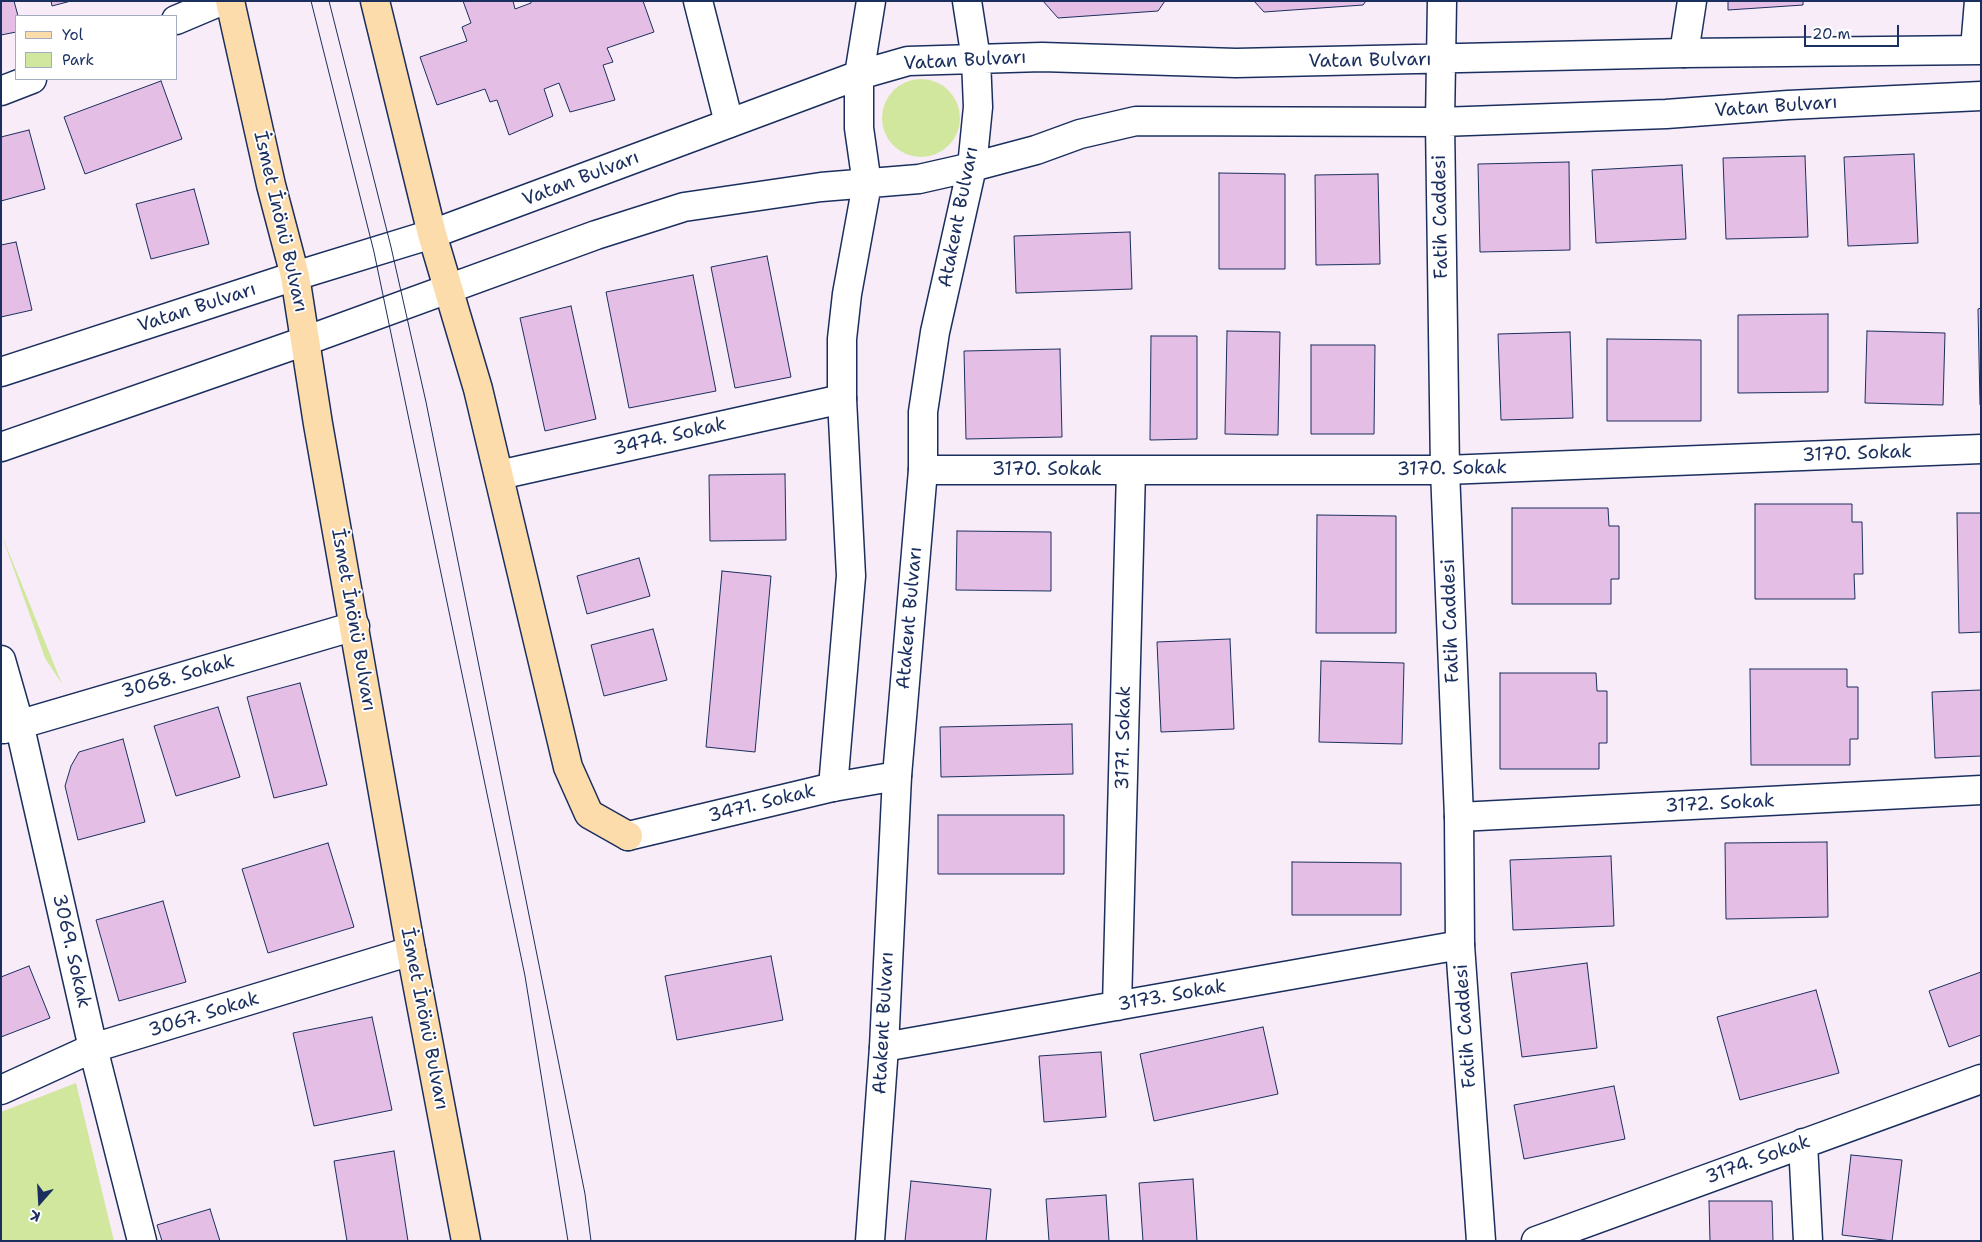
<!DOCTYPE html>
<html>
<head>
<meta charset="utf-8">
<style>
  body { margin:0 }
  #map { position:relative; width:1982px; height:1242px; overflow:hidden; background:#f7ecf8; font-family:"Shantell Sans",sans-serif }
  canvas { display:block }
  .frame { position:absolute; inset:0; border:2px solid #1b2f5e; pointer-events:none }
  .legend { position:absolute; left:15px; top:15px; width:162px; height:65px; box-sizing:border-box; background:#fff; border:1px solid #a4acbf; margin:0; padding:6px 9px; list-style:none; font-size:15px; color:#1b2f5e }
  .legend li { display:flex; align-items:center; gap:10px; height:25px }
  .legend b { width:25px; border:1px solid #a4acbf }
  .north { position:absolute; left:15px; top:1177px; width:50px; height:50px; -webkit-text-stroke:4px #fff; paint-order:stroke; rotate:199deg; font-size:14px; font-weight:700; line-height:20px; text-align:center; color:#1b2f5e }
  .north::after { content:''; display:block; margin:auto; width:18px; height:22px; background:#1b2f5e; clip-path:polygon(50% 0,100% 100%,50% 72%,0 100%) }
  .scale { position:absolute; left:1804px; top:25px; width:95px; height:22px; box-sizing:border-box; border:2px solid #1b2f5e; border-top:0; padding-left:6px; font-size:15px; line-height:18px; white-space:nowrap; color:#1b2f5e; -webkit-text-stroke:4px #fff; paint-order:stroke }
</style>
</head>
<body>
<div id="map">
<canvas width="1982" height="1242"></canvas>
<div class="frame"></div>
<ul class="legend">
<li><b style="height:6px;background:#fddcac"></b>Yol</li>
<li><b style="height:14px;background:#d1e79d"></b>Park</li>
</ul>
<div class="north">K</div>
<div class="scale">20 m</div>
</div>
<script>
const ctx = document.querySelector('canvas').getContext('2d');
ctx.lineJoin = 'round';
function fillPath(path, color) { ctx.fillStyle = color; ctx.fill(path, 'evenodd'); }
const shape = rows => new Path2D(rows.map(r => 'M' + r).join(''));
function trace(path, color, width, dash) { ctx.strokeStyle = color; ctx.lineWidth = width; ctx.lineCap = dash ? 'butt' : 'round'; ctx.setLineDash(dash || []); ctx.stroke(path); }
function write(font, color, halo, rows, align = 'center') {
  ctx.font = font + ' "Shantell Sans",sans-serif'; ctx.lineWidth = 4; ctx.setLineDash([]); ctx.textBaseline = 'middle'; ctx.strokeStyle = halo; ctx.fillStyle = color; for (const [text, x, y, turn = 0] of rows) {
    ctx.save(); ctx.translate(x, y); ctx.rotate((+turn || 0) * Math.PI / 180); ctx.textAlign = isNaN(turn) ? turn : align; if (halo) ctx.strokeText(text, 0, 0); ctx.fillText(text, 0, 0); ctx.restore();
  }
}
fillPath(shape([
  '882 118a39 39 0 1 1 78 0a39 39 0 1 1-78 0Z',
  [1,533,62,684,45,658],
  [76,1083,114,1241,1,1241,1,1112]
]), '#d1e79d');
const building = shape([
  [1,1,14,1,18,16,16,16,16,32,1,35,1,1],
  [51,1,71,1,52,6,51,1],
  [463,1,513,1,515,9,531,3,531,1,643,1,654,32,607,48,613,62,603,65,615,100,570,112,559,83,544,89,553,116,509,135,497,100,490,102,485,89,437,105,420,57,467,41,462,27,471,23,463,1],
  [1165,1,1158,11,1058,18,1043,1,1165,1],
  [1254,1,1366,1,1363,5,1264,12,1254,1],
  [1728,1,1803,1,1803,5,1728,10,1728,1],
  [161,81,182,139,85,174,64,117,161,81],
  [29,130,45,189,1,201,1,137,29,130],
  [1914,154,1918,243,1848,246,1844,157,1914,154],
  [1805,156,1808,237,1726,239,1723,158,1805,156],
  [1569,162,1570,250,1480,252,1478,164,1569,162],
  [1682,165,1686,239,1596,243,1592,170,1682,165],
  [1219,173,1285,174,1285,269,1219,269,1219,173],
  [1378,174,1380,264,1316,265,1315,175,1378,174],
  [194,189,209,244,151,259,136,204,194,189],
  [1130,232,1132,289,1016,293,1014,236,1130,232],
  [16,242,32,310,1,317,1,245,16,242],
  [767,256,791,377,735,388,711,267,767,256],
  [693,275,716,391,629,408,606,292,693,275],
  [571,306,596,419,545,431,520,318,571,306],
  [1981,308,1981,405,1980,405,1978,309,1981,308],
  [1828,314,1828,392,1738,393,1738,315,1828,314],
  [1227,331,1280,332,1278,435,1225,434,1227,331],
  [1867,331,1945,333,1943,405,1865,403,1867,331],
  [1570,332,1573,418,1501,420,1498,334,1570,332],
  [1151,336,1197,336,1197,439,1150,440,1151,336],
  [1607,339,1701,340,1701,421,1607,421,1607,339],
  [1311,345,1375,345,1374,434,1311,434,1311,345],
  [1060,349,1062,437,966,439,964,351,1060,349],
  [785,474,786,540,710,541,709,475,785,474],
  [1755,504,1852,504,1852,522,1862,522,1863,574,1854,574,1855,599,1755,599,1755,504],
  [1512,508,1608,508,1609,526,1619,526,1619,579,1611,579,1611,604,1512,604,1512,508],
  [1957,513,1981,513,1981,632,1959,633,1957,513],
  [1317,515,1396,516,1396,633,1316,633,1317,515],
  [957,531,1051,532,1051,591,956,590,957,531],
  [639,558,650,596,587,614,577,576,639,558],
  [722,571,771,576,755,752,706,747,722,571],
  [653,629,667,680,604,696,591,645,653,629],
  [1230,639,1234,729,1161,732,1157,642,1230,639],
  [1321,661,1404,663,1402,744,1319,742,1321,661],
  [1750,669,1847,669,1847,687,1858,687,1858,739,1850,739,1850,765,1751,765,1750,669],
  [1500,673,1596,673,1597,691,1607,691,1607,743,1599,743,1599,769,1500,769,1500,673],
  [300,683,327,785,274,798,247,697,300,683],
  [1981,690,1981,756,1935,758,1932,692,1981,690],
  [218,707,240,777,176,796,154,726,218,707],
  [1072,724,1073,774,941,777,940,727,1072,724],
  [123,739,145,822,78,840,65,786,71,766,79,752,123,739],
  [938,815,1064,815,1064,874,938,874,938,815],
  [1827,842,1828,917,1726,919,1725,843,1827,842],
  [328,843,354,927,268,953,242,869,328,843],
  [1611,856,1614,926,1513,930,1510,860,1611,856],
  [1292,862,1401,863,1401,915,1292,915,1292,862],
  [163,901,186,982,119,1001,96,920,163,901],
  [771,956,783,1020,677,1040,665,976,771,956],
  [1587,963,1597,1048,1522,1057,1511,973,1587,963],
  [29,966,50,1018,1,1037,1,977,29,966],
  [1981,972,1981,1035,1949,1047,1929,991,1981,972],
  [1816,990,1839,1073,1740,1100,1717,1017,1816,990],
  [372,1017,392,1110,314,1126,293,1033,372,1017],
  [1263,1027,1278,1094,1154,1121,1140,1054,1263,1027],
  [1101,1052,1106,1117,1044,1122,1039,1056,1101,1052],
  [1614,1086,1625,1139,1524,1159,1514,1105,1614,1086],
  [394,1151,408,1241,347,1241,334,1161,394,1151],
  [1851,1155,1902,1160,1892,1241,1842,1235,1851,1155],
  [1193,1179,1197,1241,1143,1241,1139,1183,1193,1179],
  [911,1181,991,1189,986,1241,905,1241,911,1181],
  [1106,1195,1109,1241,1049,1241,1046,1199,1106,1195],
  [1709,1201,1772,1201,1773,1241,1710,1241,1709,1201],
  [210,1209,220,1241,162,1241,157,1225,210,1209]
]);
fillPath(building, '#e5bee6');
trace(building, '#1b2f5e', 1);
const street = shape([
  [698,1,729,123],
  [176,20,221,1],
  [1684,53,1692,1],
  [1,91,32,79],
  [923,470,1445,470,1981,449],
  [499,475,842,399],
  [1,660,19,723,93,1048,142,1241],
  [4,729,355,626],
  [1459,817,1981,790],
  [628,836,833,787,897,776],
  [1117,1006,1131,470],
  [884,1047,1460,945],
  [1,1090,93,1048,411,951],
  [1803,1143,1808,1241],
  [1536,1241,1981,1079]
]);
const secondary = shape([
  [1442,1,1440,122,1445,470,1459,817,1460,945,1481,1241],
  [1975,49,1979,1],
  [1,372,295,276,432,234,859,75,908,61,1042,57,1236,63,1684,53,1981,50],
  [1,447,305,341,596,235,684,207,821,187,919,179,972,167,1036,150,1080,134,1136,121,1440,122,1666,114,1788,105,1981,96],
  [833,787,851,576,842,399,842,339,847,294,867,184,859,128,859,75,871,1],
  [870,1241,884,1047,897,776,923,470,923,412,935,332,972,167,978,107,976,59,967,1]
]);
const primary = shape([
  [230,1,271,185,295,276,318,424,411,951,466,1241],
  [375,1,432,234,478,389,568,767,589,814,628,836]
]);
trace(street, '#1b2f5e', 31);
trace(secondary, '#1b2f5e', 31);
trace(primary, '#1b2f5e', 31);
trace(street, '#fff', 28);
trace(secondary, '#fff', 28);
trace(primary, '#fddcac', 28);
trace(shape([
  [311,1,374,252,525,976,568,1241],
  [329,1,391,247,426,402,585,1194,591,1241]
]), '#1b2f5e', 1);
write('19px', '#1b2f5e', '#fff', [
  ["Vatan Bulvarı",965,61,-3],
  ["Vatan Bulvarı",1370,61,-1],
  ["Vatan Bulvarı",1776,107,-4],
  ["Vatan Bulvarı",581,179,-21],
  ["Atakent Bulvarı",959,217,-79],
  ["Fatih Caddesi",1441,217,-91],
  ["İsmet İnönü Bulvarı",280,222,77],
  ["Vatan Bulvarı",197,308,-18],
  ["3474. Sokak",670,437,-13],
  ["3170. Sokak",1857,454,-2],
  ["3170. Sokak",1452,469,-1],
  ["3170. Sokak",1047,470],
  ["Atakent Bulvarı",910,618,-85],
  ["İsmet İnönü Bulvarı",353,620,80],
  ["Fatih Caddesi",1451,621,-92],
  ["3068. Sokak",178,677,-16],
  ["3171. Sokak",1124,738,-89],
  ["3471. Sokak",762,804,-14],
  ["3172. Sokak",1720,804,-3],
  ["3069. Sokak",71,951,77],
  ["3173. Sokak",1172,996,-10],
  ["3067. Sokak",204,1015,-17],
  ["İsmet İnönü Bulvarı",424,1019,79],
  ["Atakent Bulvarı",884,1023,-87],
  ["Fatih Caddesi",1466,1026,-94],
  ["3174. Sokak",1758,1160,-20]
]);
</script>
</body>
</html>
